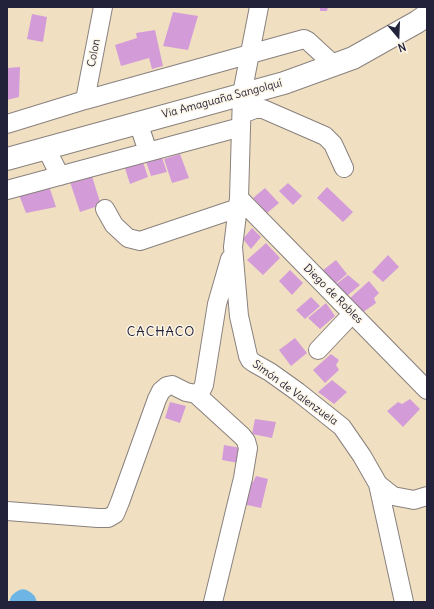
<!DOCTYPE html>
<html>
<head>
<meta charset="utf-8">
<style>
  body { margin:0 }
  #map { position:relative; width:434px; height:609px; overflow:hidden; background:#f0e0c1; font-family:Delius,sans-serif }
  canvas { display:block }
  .frame { position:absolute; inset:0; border:8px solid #22223b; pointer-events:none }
  .north { position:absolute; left:378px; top:16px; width:40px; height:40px; -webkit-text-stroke:3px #fcf5e5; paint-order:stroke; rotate:161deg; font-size:11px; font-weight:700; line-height:16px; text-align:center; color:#22223b }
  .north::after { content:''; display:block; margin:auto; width:14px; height:18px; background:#22223b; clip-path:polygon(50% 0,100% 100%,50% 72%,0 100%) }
</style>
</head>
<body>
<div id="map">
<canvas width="434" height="609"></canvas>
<div class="frame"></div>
<div class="north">N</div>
</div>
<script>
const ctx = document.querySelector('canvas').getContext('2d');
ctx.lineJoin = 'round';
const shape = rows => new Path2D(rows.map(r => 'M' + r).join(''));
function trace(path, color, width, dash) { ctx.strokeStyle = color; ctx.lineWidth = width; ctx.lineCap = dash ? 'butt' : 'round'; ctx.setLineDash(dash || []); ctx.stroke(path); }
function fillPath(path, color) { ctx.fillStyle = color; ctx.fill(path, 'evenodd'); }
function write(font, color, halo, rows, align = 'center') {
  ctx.font = font + ' Delius,sans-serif'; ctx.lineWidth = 3; ctx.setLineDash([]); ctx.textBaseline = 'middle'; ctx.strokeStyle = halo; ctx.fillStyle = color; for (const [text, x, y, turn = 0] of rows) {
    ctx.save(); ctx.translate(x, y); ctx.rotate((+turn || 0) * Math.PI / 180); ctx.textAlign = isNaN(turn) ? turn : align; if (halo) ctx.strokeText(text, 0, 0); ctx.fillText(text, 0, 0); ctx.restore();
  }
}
trace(shape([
  [20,602,23,600,26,602]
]), '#6cb5e4', 21);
fillPath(shape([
  [320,7,328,7,327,11,320,11],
  [173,12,198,16,188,50,163,46],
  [32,14,47,17,43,42,27,39],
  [155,30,163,66,152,69,149,58,121,66,115,45,137,38,136,33],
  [20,67,19,97,7,100,7,68],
  [160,152,167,172,151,176,144,156],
  [180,154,189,178,172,183,164,159],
  [141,156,148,177,130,184,123,162],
  [91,173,101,205,80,212,69,179],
  [288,183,302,196,293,205,279,191],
  [49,186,56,207,26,213,19,195],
  [327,187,353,212,343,222,317,198],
  [265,188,279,203,267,213,253,198],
  [252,228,261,237,251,249,243,239],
  [266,243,280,258,263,275,247,260],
  [388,255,399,267,383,282,372,272],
  [336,260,347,274,335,284,322,271],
  [290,270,303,283,292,295,279,281],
  [348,275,360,285,347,296,335,285],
  [369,281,379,293,374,298,376,303,362,313,349,299],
  [311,297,320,306,305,319,296,310],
  [326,303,335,316,320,329,308,318],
  [295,338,307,353,291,366,279,350],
  [331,354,339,360,336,365,339,370,325,383,313,370],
  [332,380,347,392,334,404,318,392],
  [410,399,420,409,403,427,387,411,398,402,402,404],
  [170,402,186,406,180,423,165,418],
  [255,419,276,422,272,438,252,434],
  [224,445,241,448,238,463,222,460],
  [256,476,268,479,261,508,238,503,244,481,253,482]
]), '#d39cd8');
const minor = shape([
  [259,7,242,94,239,198,233,247,239,316,248,356,250,360,254,363,270,372,298,392,342,427,362,456,378,484,393,496,414,500,427,496],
  [85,100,103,7],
  [242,114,255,109,263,109,325,136,333,144,344,168],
  [138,122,148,152],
  [7,124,85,100,304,39,308,41,334,65],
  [46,148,60,176],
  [7,190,241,127],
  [239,198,427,390],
  [105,209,114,225,128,238,140,241,238,208],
  [318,350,352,314],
  [196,394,242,436,246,441,248,448,243,478,213,602],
  [378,484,404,602],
  [7,511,98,518,108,518,115,514,120,502,157,399,161,391,167,386,172,385,186,392,196,394,201,391,204,385,217,304,230,259]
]);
const highway = shape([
  [7,159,284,83,353,58,417,22,427,15]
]);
trace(minor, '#89817e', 20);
trace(highway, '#89817e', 24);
trace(minor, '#fff', 18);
trace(highway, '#fff', 22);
write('11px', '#22223b', '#fcf5e5', [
  ["Colon",94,53,-79],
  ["Via Amaguaña Sangolquí",222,99,-15],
  ["Diego de Robles",333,294,45],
  ["Simón de Valenzuela",295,393,36]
]);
ctx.letterSpacing = '1px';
write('13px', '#22223b', '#fcf5e5', [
  ["CACHACO",161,332]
]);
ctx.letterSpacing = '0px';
</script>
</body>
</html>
